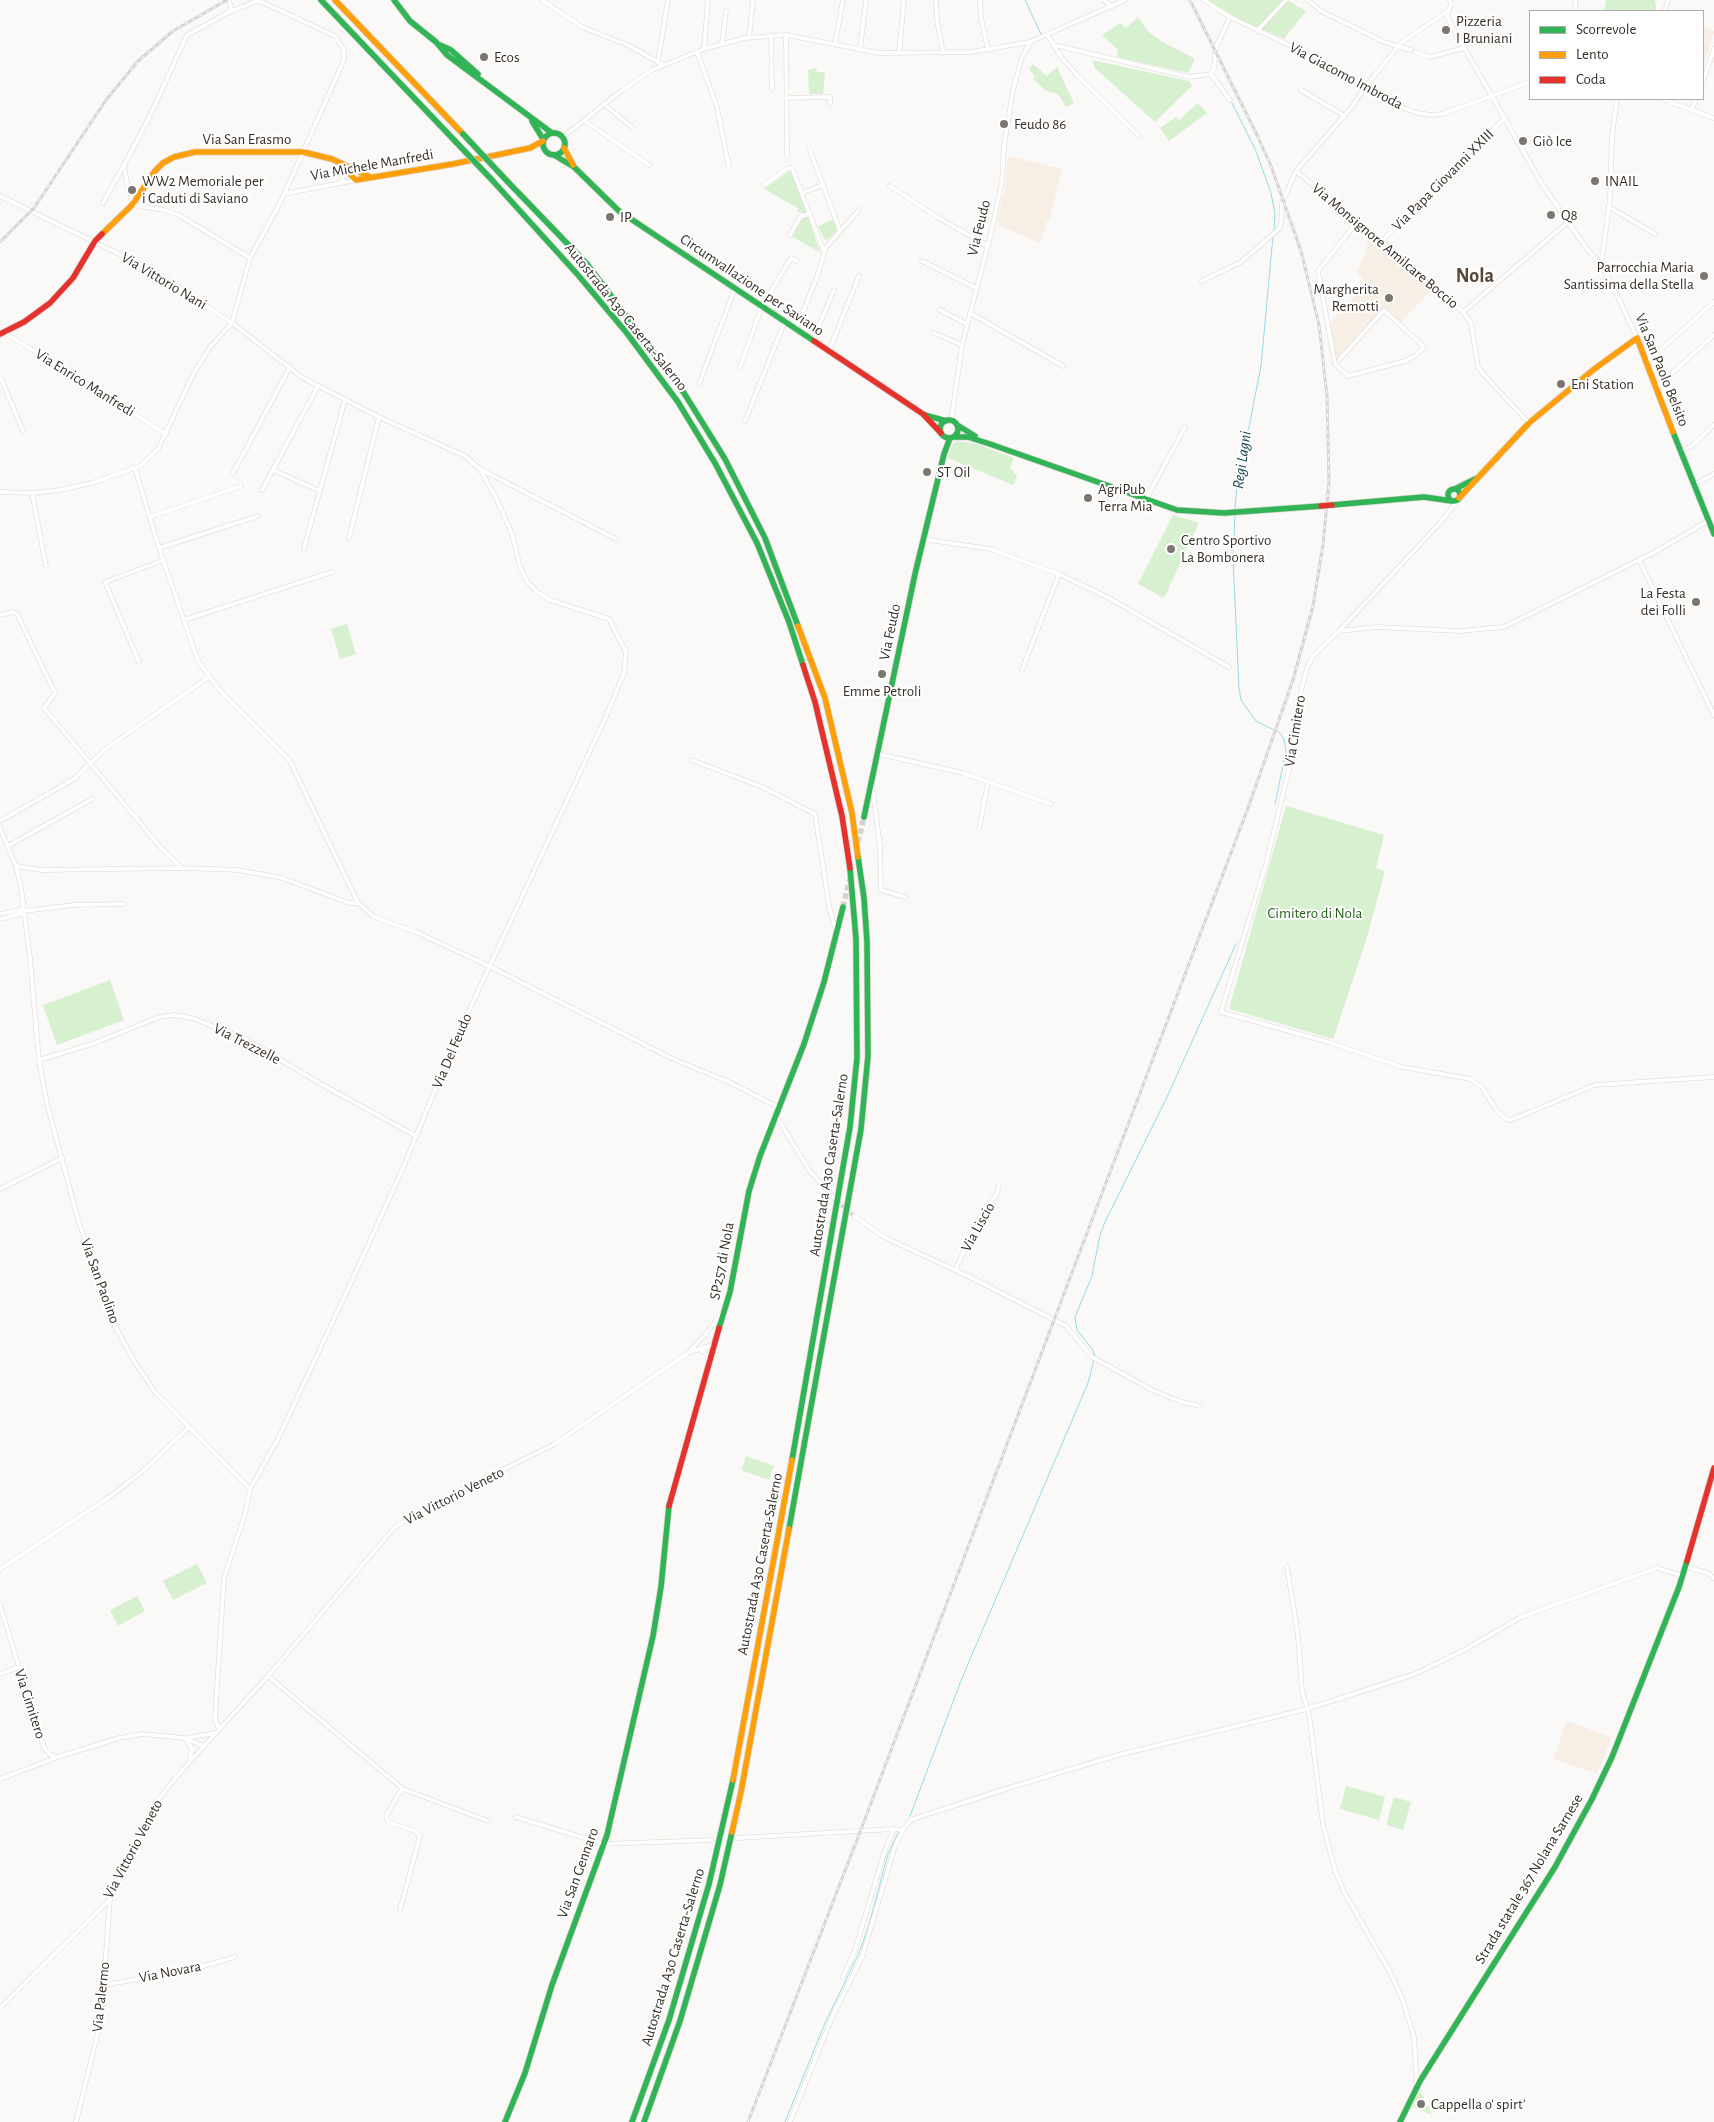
<!DOCTYPE html>
<html>
<head>
<meta charset="utf-8">
<style>
  body { margin:0 }
  #map { position:relative; width:1714px; height:2122px; overflow:hidden; background:#fbf9f7; font-family:"Alegreya Sans",sans-serif }
  canvas { display:block }
  .legend { position:absolute; left:1529px; top:10px; width:175px; height:90px; box-sizing:border-box; background:#fff; border:1px solid #afaca9; margin:0; padding:6px 9px; list-style:none; font-size:15px; color:#372f28 }
  .legend li { display:flex; align-items:center; gap:10px; height:25px }
  .legend b { width:25px; border:1px solid #afaca9 }
</style>
</head>
<body>
<div id="map">
<canvas width="1714" height="2122"></canvas>
<ul class="legend">
<li><b style="height:6px;background:#30b455"></b>Scorrevole</li>
<li><b style="height:6px;background:#ff9f0a"></b>Lento</li>
<li><b style="height:6px;background:#e5322d"></b>Coda</li>
</ul>
</div>
<script>
const ctx = document.querySelector('canvas').getContext('2d');
ctx.lineJoin = 'round';
function fillPath(path, color) { ctx.fillStyle = color; ctx.fill(path, 'evenodd'); }
const shape = rows => new Path2D(rows.map(r => 'M' + r).join(''));
function trace(path, color, width, dash) { ctx.strokeStyle = color; ctx.lineWidth = width; ctx.lineCap = dash ? 'butt' : 'round'; ctx.setLineDash(dash || []); ctx.stroke(path); }
function write(font, color, halo, rows, align = 'center') {
  ctx.font = font + ' "Alegreya Sans",sans-serif'; ctx.lineWidth = 4; ctx.setLineDash([]); ctx.textBaseline = 'middle'; ctx.strokeStyle = halo; ctx.fillStyle = color; for (const [text, x, y, turn = 0] of rows) {
    ctx.save(); ctx.translate(x, y); ctx.rotate((+turn || 0) * Math.PI / 180); ctx.textAlign = isNaN(turn) ? turn : align; if (halo) ctx.strokeText(text, 0, 0); ctx.fillText(text, 0, 0); ctx.restore();
  }
}
fillPath(shape([
  [1703,27,1714,31,1714,33,1703,66],
  [1008,156,1062,169,1049,222,1047,221,1040,243,998,225,997,221,1005,188],
  [1368,238,1395,257,1432,290,1400,323,1384,307,1336,359,1330,322,1366,284,1357,272,1366,252],
  [1566,1721,1612,1737,1597,1774,1554,1759]
]), '#f7eee5');
fillPath(shape([
  [1207,0,1285,0,1257,29],
  [1606,0,1655,0,1656,7,1656,11,1604,11],
  [1288,1,1306,11,1284,39,1261,29],
  [1138,17,1149,32,1161,41,1195,59,1188,73,1117,57,1118,50,1102,35,1120,23,1126,28],
  [1092,60,1189,81,1192,86,1155,122,1095,68],
  [1033,64,1047,76,1057,67,1074,103,1066,107,1058,94,1046,91,1033,79,1035,76,1029,69],
  [816,68,817,72,825,72,823,94,809,94,808,70],
  [1198,103,1207,113,1169,141,1160,128,1176,117,1179,120],
  [791,170,807,213,804,214,797,211,798,208,764,189],
  [807,217,808,217,820,252,792,237,802,219],
  [834,219,837,231,827,240,825,240,818,226],
  [957,441,977,444,1014,458,1010,468,1017,476,1013,485,948,458,952,445],
  [1173,515,1199,523,1164,598,1138,584],
  [347,624,356,654,340,659,331,629],
  [1286,806,1384,835,1376,868,1385,871,1367,937,1333,1039,1229,1009],
  [110,980,124,1020,57,1045,43,1005],
  [746,1456,774,1466,769,1480,741,1470],
  [197,1564,207,1583,173,1600,163,1581],
  [137,1596,145,1611,118,1626,110,1610],
  [1346,1786,1385,1797,1379,1820,1340,1809],
  [1394,1797,1411,1802,1403,1830,1386,1825],
  [1418,2093,1421,2093,1424,2097,1432,2115,1412,2106]
]), '#d7f0d0');
trace(shape([
  [1025,0,1041,34],
  [1232,103,1256,151,1271,193,1275,215,1274,232],
  [1235,509,1239,461,1249,427,1261,366,1273,236],
  [1235,515,1233,559,1239,688,1241,700,1256,721,1280,733,1284,739,1286,751,1275,804],
  [1095,1356,1093,1350,1077,1330,1075,1317,1092,1276,1100,1235,1105,1222,1167,1097,1236,944],
  [910,1816,962,1678,1088,1383,1094,1360],
  [785,2122,825,2023,859,1953,868,1928,888,1854,898,1833]
]), '#95dae6', 1);
trace(shape([
  [837,1201,854,1216]
]), '#d4d1ce', 4, [4, 2]);
trace(shape([
  [858,842,864,817],
  [843,907,850,878]
]), '#d4d1ce', 5.5, [5.5, 3]);
const street = shape([
  [542,0,582,27,630,46,663,65],
  [936,0,937,20,943,53],
  [980,0,981,18,988,50],
  [1104,0,1112,7],
  [1204,0,1230,17,1314,57,1399,106,1414,112,1430,115,1442,114,1530,82],
  [1308,0,1321,11,1384,42,1411,50],
  [1450,0,1451,4,1447,16,1453,28,1542,184,1584,245,1601,265,1614,288,1637,338],
  [1575,0,1576,11],
  [1665,11,1668,0],
  [1257,31,1286,0],
  [771,35,772,89],
  [786,35,787,155],
  [1048,36,1061,57,1076,74,1139,136],
  [749,37,753,0],
  [722,44,726,11],
  [835,44,843,0],
  [1054,45,1189,77,1211,74,1230,100],
  [704,49,708,0],
  [860,50,866,0],
  [697,52,717,107,729,168],
  [1415,52,1430,57,1464,48],
  [899,53,904,0],
  [658,61,668,0],
  [1211,74,1214,68,1216,47,1230,17],
  [1703,81,1714,49],
  [1301,90,1345,116],
  [786,98,830,97,830,104],
  [1662,99,1714,118],
  [605,105,632,127],
  [1692,109,1696,99],
  [585,121,649,165],
  [563,137,621,91,652,70,704,49,744,38,786,35,880,53,971,52,1030,42,1125,0],
  [810,150,840,231],
  [1296,171,1421,274,1463,312,1471,323,1478,367,1484,375,1529,423],
  [341,183,346,170],
  [764,185,788,168,792,168,824,252],
  [890,186,937,217,988,246],
  [802,193,823,185],
  [284,194,356,180,355,171],
  [0,196,156,272,232,323,303,378,379,417,465,456,480,469,497,500,512,534,520,567,527,581,536,591,550,600,609,619,626,652,624,673,604,721,458,1034,403,1168,354,1276,278,1439,250,1489,245,1514,224,1578,215,1719,219,1729],
  [103,203,124,165],
  [133,203,127,183,124,165,148,120,187,35,229,12,231,8,229,0],
  [132,205,164,210,179,215,250,258],
  [1609,207,1655,234],
  [790,235,801,216,810,214],
  [1381,242,1505,118],
  [922,261,976,288],
  [1601,265,1610,199,1612,136,1617,99],
  [1202,281,1241,262,1279,229,1281,224,1282,203,1296,171,1351,108,1365,87,1401,43,1449,10],
  [940,310,967,324],
  [1463,312,1568,222],
  [970,313,1063,366],
  [796,329,817,277,826,247,859,210],
  [4,332,166,434],
  [934,333,962,345],
  [813,340,834,290],
  [829,351,859,276],
  [1339,360,1384,310,1424,347,1416,355,1405,361,1348,376,1335,364,1318,271,1357,222],
  [1647,362,1714,302],
  [740,367,762,306,791,258,797,261],
  [0,376,23,431],
  [699,384,735,288],
  [1657,387,1714,335],
  [745,421,785,321],
  [951,421,962,345,991,233,1002,182,1004,146,1013,90,1022,57,1030,43],
  [1680,451,1692,446,1714,425],
  [135,468,159,548,198,661,222,693,290,761,358,903,374,917,416,932,489,966,673,1059,729,1082,780,1108],
  [480,469,616,539],
  [273,470,320,491],
  [233,473,290,367],
  [1693,485,1714,474],
  [262,490,318,386],
  [0,492,32,493,61,490,95,482,140,466,158,449,194,373,210,347,232,323,250,258,280,203,303,152,344,60,344,50,335,36,262,2,257,1,229,12],
  [32,493,46,566],
  [1146,499,1185,427],
  [1458,500,1439,524,1339,631,1313,656,1307,668,1297,707,1293,753,1266,864,1221,1012,1328,1042,1402,1067,1470,1079,1482,1087,1497,1111,1506,1119,1511,1120,1595,1085,1714,1077],
  [150,517,241,486],
  [349,538,379,417],
  [923,539,990,549,1059,574,1107,597,1229,667],
  [159,548,258,516],
  [304,548,345,400],
  [1639,560,1714,715],
  [0,615,13,612,17,614,55,693,44,708,162,849,182,868],
  [184,620,332,572],
  [1339,631,1377,627,1460,631,1504,627,1655,552,1708,521],
  [139,662,105,582,164,560],
  [1022,670,1059,574],
  [878,754,963,773,1051,804],
  [692,760,762,787,815,814,829,906,836,931],
  [872,785,880,846,881,890,905,897],
  [0,821,74,779,104,750,209,677],
  [0,828,16,866,21,887,30,958,39,1060,47,1104,78,1219,110,1317,134,1361,155,1392,250,1489],
  [979,829,988,782],
  [8,846,92,799],
  [16,866,41,870,182,868,238,870,282,878,349,903,358,903],
  [24,911,74,905,124,904],
  [0,914,24,909],
  [0,919,24,913],
  [39,1060,92,1044,159,1017,174,1015,192,1018,244,1038,321,1084,416,1136],
  [777,1117,809,1170,834,1198],
  [0,1189,62,1158],
  [854,1216,884,1237,972,1278,1066,1326,1092,1357,1154,1391,1182,1402,1200,1406],
  [955,1270,983,1211,997,1194,999,1184],
  [700,1350,705,1352,709,1360],
  [690,1352,713,1345],
  [1287,1567,1298,1635,1302,1691,1309,1714,1323,1825,1335,1870,1344,1892,1390,1972,1402,1998,1414,2037,1417,2084],
  [1686,1567,1708,1573,1714,1578],
  [0,1569,108,1498,143,1471,189,1427],
  [0,1605,40,1736,45,1749,51,1755,58,1757,119,1738,142,1734,184,1738,204,1746],
  [0,1674,19,1667],
  [268,1676,403,1789,488,1821],
  [186,1738,216,1733],
  [186,1739,192,1749,190,1760],
  [0,1779,58,1757],
  [516,1817,604,1844,712,1840],
  [737,1838,894,1829,903,1830,911,1820,919,1817,1015,1786,1118,1755,1307,1709,1415,1674,1466,1649,1521,1617,1657,1568,1683,1576],
  [400,1910,420,1836,415,1831,388,1822,386,1816,399,1793,403,1789],
  [843,1977,855,1950,885,1850,894,1829],
  [104,1985,189,1970,235,1957],
  [0,2008,110,1899,146,1820,160,1797,184,1768,268,1676,394,1528,431,1505,553,1445,688,1353,705,1335,722,1313],
  [76,2122,101,2020,110,1899],
  [790,2122,833,2015,862,1957,895,1846,903,1830]
]);
const fast = shape([
  [321,0,455,141],
  [394,0,410,21,436,42,447,55,552,133],
  [440,45,451,50,478,74],
  [532,121,543,139],
  '543 144a11 11 0 1 1 22 0a11 11 0 1 1-22 0Z',
  [554,155,574,167,619,211,814,341],
  [492,180,578,275,626,332,678,402,715,463,757,543,789,622,803,665],
  [507,181,587,264,684,393,725,459,765,538,798,626],
  [925,415,946,421],
  '940 429a9 9 0 1 1 18 0a9 9 0 1 1-18 0Z',
  [957,425,975,436],
  [1673,432,1714,534],
  [953,437,968,437,990,444,1177,510,1224,513,1321,506],
  [1455,489,1475,479],
  '1448 495a6 6 0 1 1 12 0a6 6 0 1 1-12 0Z',
  [1332,505,1424,497,1452,501],
  [864,817,915,574,944,454,950,438],
  [719,1328,730,1292,749,1191,760,1156,804,1044,824,982,843,907],
  [792,1460,850,1127,857,1058,856,939,850,868],
  [789,1529,861,1129,868,1056,867,942,864,898,858,857],
  [505,2122,525,2073,552,1985,607,1835,653,1636,661,1587,669,1506],
  [632,2122,669,2020,709,1884,733,1780],
  [644,2122,680,2021,720,1885,732,1832],
  [1400,2122,1420,2081,1555,1867,1592,1799,1612,1757,1679,1587,1687,1561]
]);
const slow = shape([
  [335,0,463,134],
  [564,148,573,165],
  [345,165,346,170,356,180,453,164,530,148,543,141],
  [102,234,132,205,155,171,163,163,174,157,195,152,303,152,332,159,370,177],
  [1459,498,1529,423,1593,370,1637,338,1673,432],
  [798,626,825,698,852,813,858,857],
  [733,1780,792,1460],
  [732,1832,741,1792,789,1529]
]);
const jam = shape([
  [0,334,24,322,50,303,73,278,95,241,102,234],
  [814,341,923,414,941,433],
  [803,665,815,702,842,816,850,868],
  [669,1506,719,1328],
  [1687,1561,1714,1468]
]);
trace(street, '#dbd6d1', 5);
trace(fast, '#dbd6d1', 7);
trace(slow, '#dbd6d1', 7);
trace(jam, '#dbd6d1', 7);
trace(street, '#fefefe', 4);
trace(fast, '#30b455', 5.5);
trace(slow, '#ff9f0a', 5.5);
trace(jam, '#e5322d', 5.5);
const rail = shape([
  [0,242,34,208,106,100,138,61,173,31,227,0],
  [748,2122,865,1819,1248,808,1293,680,1313,606,1323,545,1329,482,1327,396,1319,325,1301,251,1271,166,1257,135,1190,0]
]);
trace(rail, '#d5d4d3', 3);
trace(rail, '#fff', 1, [4]);
const fastBridge = shape([
  [463,134,507,181],
  [455,141,492,180]
]);
const jamBridge = shape([
  [1321,506,1332,505]
]);
trace(fastBridge, '#dbd6d1', 7, []);
trace(jamBridge, '#dbd6d1', 7, []);
trace(fastBridge, '#30b455', 5.5);
trace(jamBridge, '#e5322d', 5.5);
for (const [x, y, r, color] of [
  [1446,30,5,"#7c7670"],
  [484,57,5,"#7c7670"],
  [1004,124,5,"#7c7670"],
  [1523,141,5,"#7c7670"],
  [1595,181,5,"#7c7670"],
  [132,190,5,"#7c7670"],
  [1551,215,5,"#7c7670"],
  [610,217,5,"#7c7670"],
  [1704,276,5,"#7c7670"],
  [1389,298,5,"#7c7670"],
  [1561,384,5,"#7c7670"],
  [927,472,5,"#7c7670"],
  [1088,498,5,"#7c7670"],
  [1171,549,5,"#7c7670"],
  [1696,602,5,"#7c7670"],
  [882,674,5,"#7c7670"],
  [1421,2104,5,"#7c7670"]
]) { const dot = new Path2D(); dot.arc(x, y, r, 0, 2 * Math.PI); ctx.fillStyle = color; ctx.fill(dot); trace(dot, '#fff', 2); }
write('15px', '#372f28', '#fff', [
  ["Pizzeria",1456,21],
  ["I Bruniani",1456,38],
  ["Ecos",494,57],
  ["Feudo 86",1014,124],
  ["Giò Ice",1533,141],
  ["WW2 Memoriale per",142,181],
  ["i Caduti di Saviano",142,198],
  ["INAIL",1605,181],
  ["Q8",1561,215],
  ["IP",620,217],
  ["Parrocchia Maria",1694,267,"right"],
  ["Santissima della Stella",1694,284,"right"],
  ["Margherita",1379,289,"right"],
  ["Remotti",1379,306,"right"],
  ["Eni Station",1571,384],
  ["ST Oil",937,472],
  ["AgriPub",1098,489],
  ["Terra Mia",1098,506],
  ["Centro Sportivo",1181,540],
  ["La Bombonera",1181,557],
  ["La Festa",1686,593,"right"],
  ["dei Folli",1686,610,"right"],
  ["Emme Petroli",882,691,"center"],
  ["Cappella o' spirt'",1431,2104]
], 'left');
write('15px', '#372f28', '#fff', [
  ["Via Giacomo Imbroda",1346,76,28],
  ["Via San Erasmo",247,139],
  ["Via Michele Manfredi",372,165,-10],
  ["Via Papa Giovanni XXIII",1443,180,-45],
  ["Via Feudo",979,228,-76],
  ["Via Monsignore Amilcare Boccio",1385,246,40],
  ["Via Vittorio Nani",164,281,31],
  ["Circumvallazione per Saviano",752,285,34],
  ["Autostrada A30 Caserta-Salerno",626,317,51],
  ["Via San Paolo Belsito",1662,370,68],
  ["Via Enrico Manfredi",85,383,32],
  ["Via Feudo",890,632,-78],
  ["Via Cimitero",1295,731,-81],
  ["Via Trezzelle",247,1044,27],
  ["Via Del Feudo",452,1051,-67],
  ["Autostrada A30 Caserta-Salerno",829,1165,-81],
  ["Via Liscio",978,1227,-61],
  ["SP257 di Nola",722,1261,-79],
  ["Via San Paolino",100,1281,70],
  ["Via Vittorio Veneto",454,1496,-27],
  ["Autostrada A30 Caserta-Salerno",760,1564,-79],
  ["Via Cimitero",30,1704,72],
  ["Via Vittorio Veneto",133,1849,-62],
  ["Via San Gennaro",578,1873,-70],
  ["Strada statale 367 Nolana Sarnese",1529,1879,-59],
  ["Autostrada A30 Caserta-Salerno",673,1957,-73],
  ["Via Novara",170,1972,-11],
  ["Via Palermo",101,1997,-84]
]);
write('15px', '#256417', '#fff', [
  ["Cimitero di Nola",1315,913]
]);
write('italic 16px', '#1b4850', '#fff', [
  ["Regi Lagni",1242,460,-82]
]);
write('bold 20px', '#554635', '#fff', [
  ["Nola",1475,276]
]);
</script>
</body>
</html>
